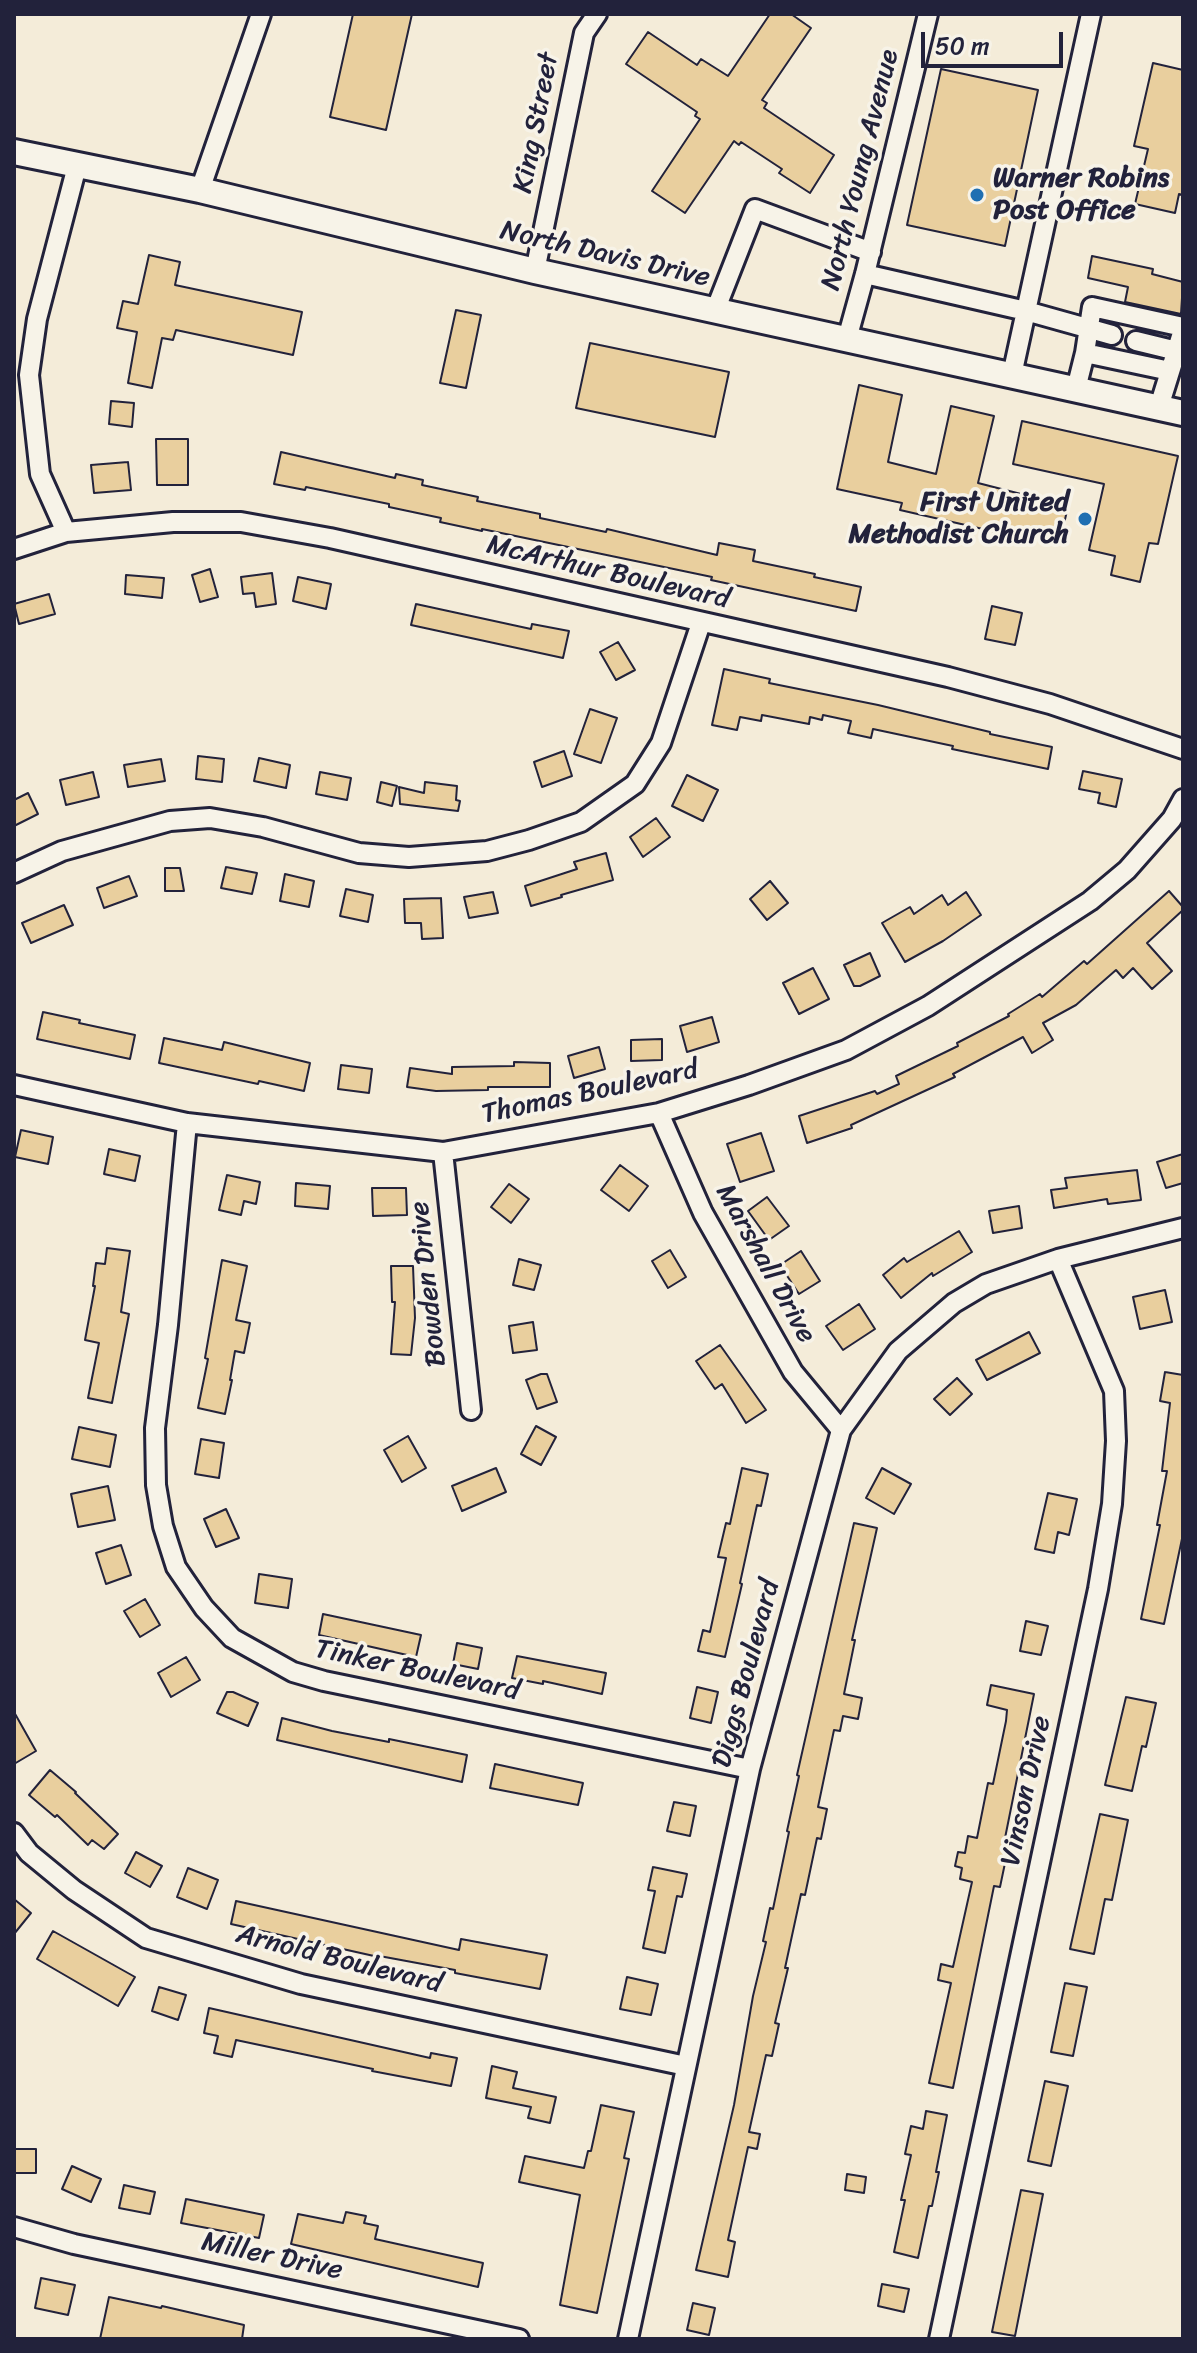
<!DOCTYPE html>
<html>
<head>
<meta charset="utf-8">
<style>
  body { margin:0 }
  #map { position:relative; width:1197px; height:2353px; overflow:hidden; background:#f4ecd9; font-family:Sriracha,sans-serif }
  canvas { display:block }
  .frame { position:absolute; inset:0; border:16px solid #22223b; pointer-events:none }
  .scale { position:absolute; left:921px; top:32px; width:142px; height:36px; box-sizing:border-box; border:4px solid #22223b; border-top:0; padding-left:10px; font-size:24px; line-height:28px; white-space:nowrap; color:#22223b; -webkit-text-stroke:6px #f7f3e8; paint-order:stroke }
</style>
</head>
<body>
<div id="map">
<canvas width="1197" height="2353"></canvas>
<div class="frame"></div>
<div class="scale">50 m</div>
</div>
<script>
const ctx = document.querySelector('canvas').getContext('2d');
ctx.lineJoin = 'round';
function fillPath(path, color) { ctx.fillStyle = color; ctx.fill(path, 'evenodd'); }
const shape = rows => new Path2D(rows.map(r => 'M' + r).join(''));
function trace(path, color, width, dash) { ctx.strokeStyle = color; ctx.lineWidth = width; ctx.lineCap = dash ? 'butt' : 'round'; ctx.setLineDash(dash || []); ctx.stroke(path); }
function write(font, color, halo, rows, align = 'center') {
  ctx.font = font + ' Sriracha,sans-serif'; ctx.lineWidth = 7; ctx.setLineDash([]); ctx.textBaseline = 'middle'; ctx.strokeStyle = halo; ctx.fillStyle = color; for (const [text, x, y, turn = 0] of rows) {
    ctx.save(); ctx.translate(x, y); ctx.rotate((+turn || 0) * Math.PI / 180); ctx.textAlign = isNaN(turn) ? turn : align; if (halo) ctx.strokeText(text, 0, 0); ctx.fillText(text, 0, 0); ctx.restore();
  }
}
const building = shape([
  [353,14,412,14,386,130,330,117,353,14],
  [770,14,791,14,811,28,762,100,767,103,764,108,834,155,810,193,779,173,782,169,741,142,739,145,734,141,685,213,652,191,700,119,695,116,697,112,626,64,648,32,697,65,701,59,728,76,770,14],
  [1153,63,1183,70,1183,195,1179,194,1175,213,1135,204,1148,149,1134,146,1153,63],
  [941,69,1038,90,1005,246,907,225,941,69],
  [149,255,180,262,175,285,302,312,293,355,176,330,173,340,162,338,152,388,128,383,137,332,117,328,123,301,138,304,149,255],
  [1092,256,1153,269,1152,274,1183,282,1181,314,1125,302,1128,287,1088,278,1092,256],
  [456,310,481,315,466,388,440,383,456,310],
  [590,343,729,372,715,437,576,408,590,343],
  [859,385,902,395,888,462,936,474,951,406,994,416,978,483,1068,506,1060,542,997,528,996,532,900,510,902,503,837,489,859,385],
  [111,401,134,403,132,427,109,424,111,401],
  [1022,421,1178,456,1158,544,1149,543,1140,582,1111,575,1115,556,1089,550,1104,484,1013,464,1022,421],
  [156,439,188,439,188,485,157,485,156,439],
  [281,452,395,478,396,474,423,480,422,485,478,497,477,501,540,514,540,518,606,532,607,529,717,555,719,543,755,550,753,561,815,574,814,577,861,587,856,611,711,580,712,577,482,529,482,531,440,522,441,518,389,507,389,504,306,487,305,490,274,484,281,452],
  [128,462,131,490,94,493,91,465,128,462],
  [210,569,218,597,200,602,192,575,210,569],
  [272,573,276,604,256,607,254,593,243,594,241,577,272,573],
  [126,575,164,578,162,598,125,594,126,575],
  [298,577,331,584,326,609,293,601,298,577],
  [49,594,55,614,19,624,14,604,49,594],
  [416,604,531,629,532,624,569,631,563,658,411,625,416,604],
  [992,606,1022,613,1015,645,985,639,992,606],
  [618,642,635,670,616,680,600,652,618,642],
  [724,669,770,679,769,683,878,705,990,732,990,734,1052,747,1048,769,952,749,953,746,873,729,871,738,848,733,851,721,823,715,822,720,810,717,809,724,762,715,761,721,740,717,737,730,712,725,724,669],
  [590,709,617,718,601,763,574,754,590,709],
  [564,751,572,776,542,787,534,762,564,751],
  [198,756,224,759,222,782,196,779,198,756],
  [259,758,290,765,286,788,254,781,259,758],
  [161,759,165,781,128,787,124,765,161,759],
  [1083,771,1122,779,1116,807,1098,803,1100,793,1079,789,1083,771],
  [93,772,99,797,66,805,60,780,93,772],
  [320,772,351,778,347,800,316,794,320,772],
  [687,775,718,790,703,821,672,806,687,775],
  [381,782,397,786,392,806,377,802,381,782],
  [425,782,457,786,456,800,460,801,458,811,400,804,399,787,424,793,425,782],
  [28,793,38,814,14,826,14,800,28,793],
  [656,818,670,837,643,857,630,837,656,818],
  [606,853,613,880,561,895,562,897,531,906,525,886,577,869,574,862,606,853],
  [226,867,257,873,252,894,221,888,226,867],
  [165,868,180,868,184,891,165,891,165,868],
  [285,874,314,881,309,907,280,901,285,874],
  [129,876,137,896,104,908,97,888,129,876],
  [770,881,788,903,767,920,750,899,770,881],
  [346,889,373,895,368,922,340,916,346,889],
  [1169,891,1183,907,1183,910,1147,943,1172,971,1152,989,1133,968,1123,978,1116,970,1076,1005,1043,1023,1053,1040,1032,1053,1023,1037,953,1074,955,1077,851,1125,852,1128,807,1143,799,1116,875,1091,877,1094,899,1084,896,1076,958,1046,957,1043,1009,1016,1008,1014,1040,994,1042,997,1084,961,1087,964,1169,891],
  [493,892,498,913,469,918,464,897,493,892],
  [966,892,981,915,943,941,905,962,882,923,910,907,914,914,942,895,948,905,966,892],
  [441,898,443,938,422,939,421,923,405,923,404,899,441,898],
  [64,905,73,925,31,943,22,923,64,905],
  [870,953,880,976,860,986,854,986,844,965,870,953],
  [813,968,829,999,799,1014,783,983,813,968],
  [43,1012,80,1020,79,1023,135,1035,130,1059,37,1039,43,1012],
  [712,1017,719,1042,687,1052,680,1026,712,1017],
  [164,1038,222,1050,224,1042,310,1063,304,1091,259,1081,258,1084,159,1063,164,1038],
  [662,1039,662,1060,631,1061,631,1040,662,1039],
  [599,1047,605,1069,574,1078,568,1056,599,1047],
  [514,1062,550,1063,550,1087,488,1087,488,1090,436,1091,407,1087,410,1068,452,1074,452,1067,514,1066,514,1062],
  [341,1065,372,1069,369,1093,338,1089,341,1065],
  [21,1130,53,1137,48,1164,15,1157,21,1130],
  [761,1133,774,1171,740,1182,727,1144,761,1133],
  [109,1149,140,1156,135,1181,104,1174,109,1149],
  [1183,1154,1183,1183,1166,1188,1157,1162,1183,1154],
  [620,1165,648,1186,629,1211,601,1190,620,1165],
  [1137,1170,1141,1200,1108,1204,1107,1199,1054,1208,1051,1190,1067,1188,1065,1178,1137,1170],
  [227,1175,260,1182,256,1204,244,1201,241,1215,219,1210,227,1175],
  [296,1183,330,1186,328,1209,295,1206,296,1183],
  [509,1184,529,1199,511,1223,491,1207,509,1184],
  [372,1188,406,1188,407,1215,373,1216,372,1188],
  [767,1197,789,1226,769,1240,748,1211,767,1197],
  [1019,1206,1022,1228,993,1233,989,1211,1019,1206],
  [959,1231,972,1252,933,1276,932,1273,901,1298,883,1275,904,1258,907,1262,959,1231],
  [107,1248,130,1251,121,1312,129,1314,112,1403,88,1398,99,1343,85,1340,95,1286,93,1286,96,1263,105,1264,107,1248],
  [670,1250,686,1277,668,1288,652,1261,670,1250],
  [801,1251,820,1281,799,1294,780,1265,801,1251],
  [519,1259,541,1265,534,1290,513,1285,519,1259],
  [222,1260,247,1266,236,1320,250,1323,244,1353,235,1351,230,1380,232,1380,225,1414,198,1408,208,1359,205,1358,222,1260],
  [391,1266,413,1266,415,1318,411,1355,391,1354,395,1302,392,1302,391,1266],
  [1165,1290,1172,1322,1140,1329,1133,1297,1165,1290],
  [859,1304,875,1329,843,1350,826,1326,859,1304],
  [533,1322,537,1350,513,1353,509,1326,533,1322],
  [1029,1332,1040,1353,987,1380,976,1360,1029,1332],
  [720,1345,766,1410,746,1423,722,1384,715,1389,696,1361,720,1345],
  [1165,1372,1183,1375,1183,1534,1164,1624,1141,1619,1160,1525,1157,1525,1167,1471,1162,1471,1170,1403,1160,1401,1165,1372],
  [541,1374,547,1374,557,1402,537,1409,526,1380,541,1374],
  [957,1378,972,1394,950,1415,934,1399,957,1378],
  [536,1426,556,1437,541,1465,521,1454,536,1426],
  [79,1427,116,1435,110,1467,72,1459,79,1427],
  [408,1436,426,1468,402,1482,384,1450,408,1436],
  [201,1439,224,1443,219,1478,195,1474,201,1439],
  [496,1468,506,1492,462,1511,452,1486,496,1468],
  [742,1468,768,1474,761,1506,757,1505,740,1583,742,1584,725,1657,698,1651,703,1630,710,1632,726,1558,718,1557,726,1523,730,1524,742,1468],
  [882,1468,911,1484,894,1514,866,1498,882,1468],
  [108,1486,115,1520,78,1527,71,1494,108,1486],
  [1048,1493,1077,1499,1069,1535,1058,1532,1054,1553,1035,1549,1048,1493],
  [226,1509,239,1538,216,1547,204,1519,226,1509],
  [854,1523,877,1528,852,1640,855,1640,844,1694,862,1698,858,1719,843,1716,840,1731,834,1730,818,1807,827,1809,821,1839,817,1838,805,1895,801,1894,785,1968,788,1968,775,2023,779,2024,772,2056,766,2055,749,2132,760,2134,757,2149,748,2147,728,2240,735,2242,728,2277,696,2270,734,2105,753,1996,766,1942,763,1941,770,1908,773,1909,789,1832,787,1831,799,1776,797,1775,854,1523],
  [121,1545,131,1575,106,1584,96,1553,121,1545],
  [259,1574,292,1579,288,1608,255,1603,259,1574],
  [145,1599,160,1625,140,1637,124,1611,145,1599],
  [323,1614,421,1635,416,1657,319,1635,323,1614],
  [1026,1621,1048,1626,1041,1655,1020,1651,1026,1621],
  [457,1643,482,1648,478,1669,453,1664,457,1643],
  [517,1656,606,1673,602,1694,543,1681,543,1684,512,1678,517,1656],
  [186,1657,200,1680,171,1697,158,1673,186,1657],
  [991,1685,1034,1694,1004,1843,1009,1844,1000,1887,994,1886,953,2088,929,2083,951,1983,938,1980,941,1964,953,1967,972,1882,960,1879,962,1868,955,1866,958,1852,965,1853,968,1836,977,1838,988,1783,993,1784,1006,1721,1007,1710,987,1705,991,1685],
  [697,1687,718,1692,711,1723,690,1718,697,1687],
  [227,1692,233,1692,258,1703,248,1726,217,1713,227,1692],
  [1126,1697,1156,1703,1146,1747,1142,1746,1132,1791,1105,1785,1126,1697],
  [14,1712,36,1751,14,1764,14,1712],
  [282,1718,332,1731,389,1742,389,1739,467,1755,462,1782,277,1740,282,1718],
  [495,1764,583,1783,578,1805,490,1788,495,1764],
  [50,1770,76,1792,75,1793,118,1834,104,1849,92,1840,88,1845,57,1815,55,1817,29,1795,50,1770],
  [674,1802,696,1806,690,1836,667,1831,674,1802],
  [1100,1814,1128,1820,1112,1900,1105,1899,1094,1954,1070,1949,1100,1814],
  [136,1852,162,1866,150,1887,125,1873,136,1852],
  [653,1867,687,1874,682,1897,677,1896,665,1953,643,1948,655,1891,648,1890,653,1867],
  [188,1868,218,1880,207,1909,177,1897,188,1868],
  [14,1899,31,1913,14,1934,14,1899],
  [236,1901,459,1950,461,1939,547,1955,540,1989,455,1973,455,1970,374,1955,374,1956,231,1924,236,1901],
  [53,1931,135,1977,118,2006,37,1959,53,1931],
  [627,1977,658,1984,651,2015,620,2009,627,1977],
  [1065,1983,1087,1987,1073,2056,1051,2052,1065,1983],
  [159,1987,186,1995,178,2020,152,2011,159,1987],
  [209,2008,430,2058,431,2053,457,2058,451,2086,372,2071,373,2069,236,2040,232,2057,214,2053,218,2036,204,2033,209,2008],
  [492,2066,517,2072,513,2088,556,2097,550,2123,528,2118,531,2107,486,2098,492,2066],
  [1045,2081,1068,2086,1051,2166,1028,2161,1045,2081],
  [601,2105,634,2112,624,2158,629,2159,597,2313,560,2305,580,2195,519,2182,525,2156,584,2168,588,2151,591,2151,601,2105],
  [926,2111,947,2115,936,2172,939,2172,932,2206,929,2206,918,2258,894,2252,905,2200,901,2200,911,2155,905,2154,911,2126,923,2129,926,2111],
  [14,2149,36,2149,36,2173,14,2173,14,2149],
  [72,2166,101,2179,91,2202,62,2189,72,2166],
  [847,2174,866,2177,864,2193,845,2190,847,2174],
  [124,2185,155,2192,150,2214,119,2208,124,2185],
  [1021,2190,1043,2194,1015,2336,992,2332,1021,2190],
  [186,2199,264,2215,259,2238,181,2223,186,2199],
  [346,2212,366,2216,364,2223,378,2226,375,2239,483,2263,478,2287,291,2244,298,2214,343,2223,346,2212],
  [41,2278,75,2285,68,2315,35,2308,41,2278],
  [882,2284,909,2289,904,2312,878,2306,882,2284],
  [109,2297,161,2308,162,2306,244,2325,242,2339,100,2339,109,2297],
  [693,2303,715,2308,709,2335,687,2330,693,2303]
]);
fillPath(building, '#e9cf9e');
trace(building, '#22223b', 2);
const minor = shape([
  [200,190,261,14],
  [535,271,584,33,597,14],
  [865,274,1026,311,1112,335],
  [715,311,755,209,871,252],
  [847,339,865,274,928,14],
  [1136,341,1177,351],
  [1085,353,1092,307,1183,327],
  [1012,375,1091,14],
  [1076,389,1085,353,1170,371],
  [1159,407,1183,330],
  [66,532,40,474,29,375,37,319,77,166],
  [14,549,66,532,173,522,241,522,330,538,948,677,1050,704,1183,749],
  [14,873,62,851,170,821,210,818,263,827,359,853,409,857,487,851,529,840,581,822,635,784,661,743,701,623],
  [14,1085,187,1123,443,1152,659,1113,749,1085,846,1050,928,1006,1090,901,1127,870,1172,819,1183,799],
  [659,1113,703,1213,793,1372,841,1430],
  [187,1123,168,1325,155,1428,156,1485,163,1526,176,1567,204,1608,232,1638,293,1672,324,1681,750,1769],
  [443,1152,471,1410],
  [14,1833,29,1853,74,1890,146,1938,301,1984,686,2066],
  [14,2227,74,2244,519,2339],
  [628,2339,750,1769,841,1430,898,1351,954,1303,986,1284,1058,1259,1183,1228],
  [939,2339,1098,1589,1112,1504,1116,1441,1114,1391,1058,1259]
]);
const major = shape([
  [14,152,200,190,535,271,1183,413]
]);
trace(minor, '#22223b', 24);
trace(major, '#22223b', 30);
trace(minor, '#f7f3e8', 18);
trace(major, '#f7f3e8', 24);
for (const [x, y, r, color] of [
  [977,195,8,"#1f6fb2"],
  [1085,519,8,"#1f6fb2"]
]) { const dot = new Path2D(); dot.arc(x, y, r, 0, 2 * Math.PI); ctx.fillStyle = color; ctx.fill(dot); trace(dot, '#f7f3e8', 3); }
write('28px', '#22223b', '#f7f3e8', [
  ["King Street",537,123,-79],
  ["North Young Avenue",861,170,-76],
  ["North Davis Drive",605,255,13],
  ["McArthur Boulevard",608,573,13],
  ["Thomas Boulevard",590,1093,-12],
  ["Marshall Drive",765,1264,61],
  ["Bowden Drive",429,1284,-96],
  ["Tinker Boulevard",417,1671,12],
  ["Diggs Boulevard",747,1674,-75],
  ["Vinson Drive",1027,1791,-78],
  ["Arnold Boulevard",339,1960,14],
  ["Miller Drive",272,2257,12]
]);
write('bold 28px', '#22223b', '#f7f3e8', [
  ["Warner Robins",993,179],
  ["Post Office",993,211],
  ["First United",1069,503,"right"],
  ["Methodist Church",1069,535,"right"]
], 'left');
</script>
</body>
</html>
